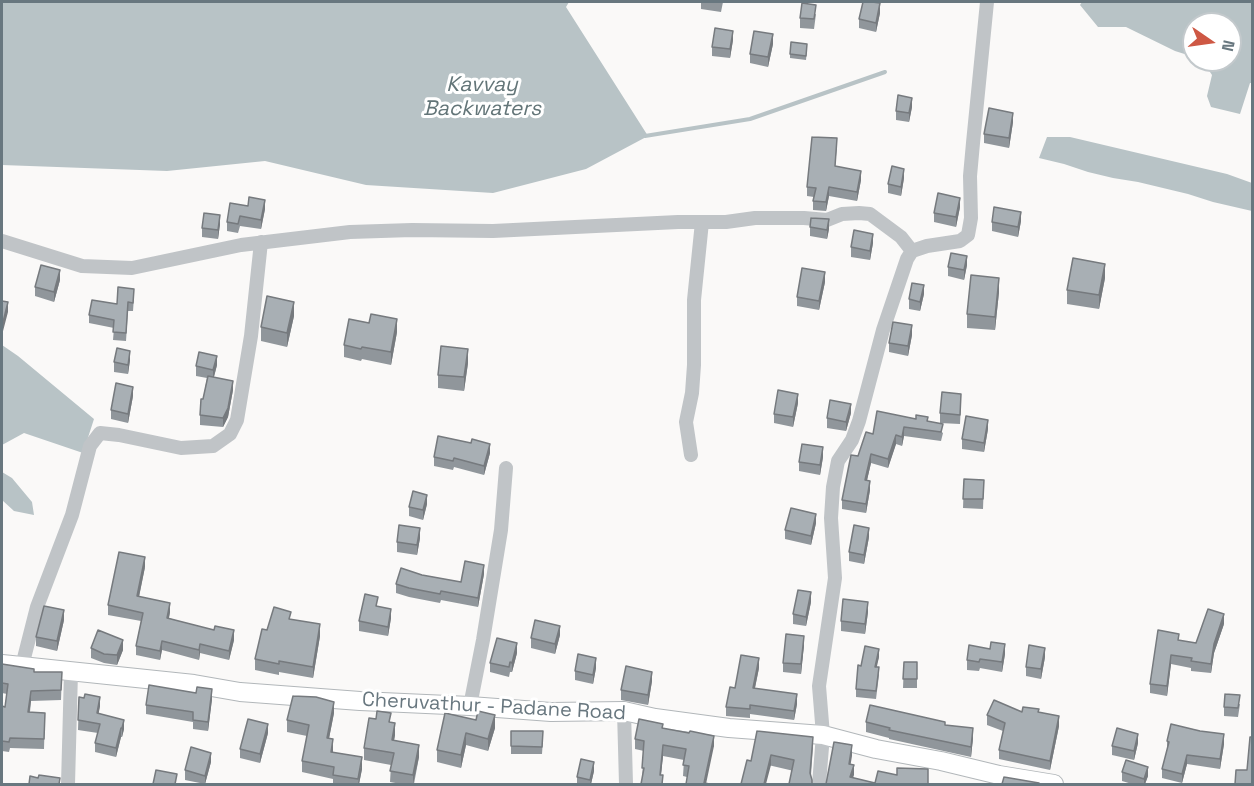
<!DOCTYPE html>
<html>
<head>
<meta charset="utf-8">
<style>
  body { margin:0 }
  #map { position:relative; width:1254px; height:786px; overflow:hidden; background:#faf9f8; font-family:"Space Grotesk",sans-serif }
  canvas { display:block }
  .frame { position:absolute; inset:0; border:3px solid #68777f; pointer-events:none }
  .north { position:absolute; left:1182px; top:12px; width:60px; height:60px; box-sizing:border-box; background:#fff; border:2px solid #c3c9cc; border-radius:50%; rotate:103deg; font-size:16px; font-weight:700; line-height:24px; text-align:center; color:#68777f }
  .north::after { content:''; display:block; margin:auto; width:21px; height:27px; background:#ce5844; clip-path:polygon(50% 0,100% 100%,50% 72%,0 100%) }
</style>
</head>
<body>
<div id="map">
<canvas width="1254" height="786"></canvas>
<div class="frame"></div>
<div class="north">N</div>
</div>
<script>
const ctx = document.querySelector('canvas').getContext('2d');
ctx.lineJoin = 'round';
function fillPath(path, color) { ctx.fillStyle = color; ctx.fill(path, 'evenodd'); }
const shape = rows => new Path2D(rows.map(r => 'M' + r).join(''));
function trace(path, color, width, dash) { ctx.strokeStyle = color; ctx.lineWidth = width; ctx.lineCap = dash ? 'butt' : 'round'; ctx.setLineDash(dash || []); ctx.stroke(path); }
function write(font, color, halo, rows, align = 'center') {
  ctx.font = font + ' "Space Grotesk",sans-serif'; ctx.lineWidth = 6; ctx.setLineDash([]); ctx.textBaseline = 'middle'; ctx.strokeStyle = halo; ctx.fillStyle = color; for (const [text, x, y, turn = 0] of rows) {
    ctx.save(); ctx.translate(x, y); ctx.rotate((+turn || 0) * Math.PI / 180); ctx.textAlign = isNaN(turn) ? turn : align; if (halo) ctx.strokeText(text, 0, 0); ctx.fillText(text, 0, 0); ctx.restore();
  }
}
fillPath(shape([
  [2,2,569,2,566,7,648,136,586,169,493,193,366,185,265,161,167,171,2,165],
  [1082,2,1252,2,1252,83,1250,83,1240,114,1211,107,1207,96,1212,75,1202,60,1230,60,1230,24,1194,24,1194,57,1175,51,1126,27,1098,27,1080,5],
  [1047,137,1070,137,1227,174,1252,183,1252,211,1213,202,1188,194,1138,182,1113,178,1088,172,1064,164,1039,158],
  [2,345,18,356,94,419,83,453,24,433,2,445],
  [2,472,12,478,32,502,34,515,14,511,2,500]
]), '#b8c3c6');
trace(shape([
  [645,136,750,119,885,72]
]), '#b8c3c6', 4);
const major = shape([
  [2,664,194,684,240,692,360,701,470,706,551,712,624,711,655,718,729,728,823,735,876,749,941,761,999,775,1054,784]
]);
trace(major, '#b2b7ba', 20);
trace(shape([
  [2,241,82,266,132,268,241,245,350,232,412,230,493,231,678,222,726,222,755,218,804,218,827,220,842,214,859,213,870,214,901,237,912,251],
  [691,455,686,422,692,393,694,365,694,300,702,222],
  [22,666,37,607,72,515,90,446,100,433,119,435,181,448,213,446,230,434,237,420,251,336,261,242],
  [470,706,483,640,501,530,506,468],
  [624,711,626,784],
  [68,784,71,672],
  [819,784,823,735,819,686,835,578,831,518,833,487,838,461,852,440,859,421,883,330,907,259,912,251,927,246,960,241,968,235,971,218,970,176,973,143,987,2]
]), '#c0c4c7', 14);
trace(major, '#fff', 18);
fillPath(shape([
  [701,2,723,2,721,12,701,9],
  [880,13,876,32,859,28,859,19],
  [816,14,814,29,800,28,800,18],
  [733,40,730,58,712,56,712,47],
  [773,44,768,67,750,63,750,54],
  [807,49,806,60,790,58,790,54],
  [912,107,909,122,896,120,896,111],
  [1013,122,1009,148,984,143,984,134],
  [837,147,835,166,861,180,857,201,829,196,826,211,813,210,813,201,814,197,807,196,807,187],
  [904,178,901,196,888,193,888,184],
  [230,203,265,209,261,229,240,226,238,233,227,231,227,222],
  [960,207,956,227,934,222,934,213],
  [1021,221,1018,237,992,231,992,222],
  [220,224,218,239,202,237,202,228],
  [810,227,829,229,827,239,810,236],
  [873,243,870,260,851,257,851,247],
  [967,265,964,280,948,276,948,267],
  [1105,278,1099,309,1067,304,1067,290],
  [60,280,54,302,35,296,35,287],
  [825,282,819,310,797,306,797,297],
  [999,292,995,330,967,328,967,314],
  [924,294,920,311,909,309,909,299],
  [134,297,133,311,128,311,126,341,113,340,114,328,89,323,89,315],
  [294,316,287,347,261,341,261,327],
  [397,332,391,365,362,359,361,361,344,357,344,345],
  [912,335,908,356,889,352,889,343],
  [130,360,128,374,114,372,114,362],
  [468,363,464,391,438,388,438,375],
  [217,365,214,377,233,390,228,417,223,427,200,425,200,415,207,378,196,376,196,366],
  [133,396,128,423,111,419,111,410],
  [798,403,793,427,774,423,774,414],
  [961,403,960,424,940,423,940,413],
  [851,413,846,431,827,428,827,418],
  [928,421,943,433,941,441,904,436,902,446,896,444,888,468,871,463,867,480,870,490,866,513,842,509,842,500,873,434],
  [988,429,984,452,962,449,962,439],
  [490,453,484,475,454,467,453,470,434,466,434,457],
  [823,457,820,475,799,471,799,462],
  [964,479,984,480,983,509,963,508],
  [427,504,423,520,409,516,409,507],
  [816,523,811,545,785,539,785,530],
  [869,537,864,564,849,561,849,552],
  [420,538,417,555,397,552,397,542],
  [145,567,139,597,170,612,169,618,234,640,229,660,200,653,199,660,162,650,160,660,136,655,136,646,141,621,108,615,108,605],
  [484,574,478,607,441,600,440,603,409,597,396,593,396,584,422,575,461,582],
  [811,602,806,626,793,624,793,614],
  [378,606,391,618,388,636,359,631,359,621],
  [868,612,865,634,841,631,841,621],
  [64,620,57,651,36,646,36,637],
  [291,620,320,636,313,678,279,672,279,675,255,670,255,659,267,630],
  [1224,624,1214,653,1211,673,1191,671,1191,668,1171,664,1167,696,1150,693,1150,684,1179,641,1196,643],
  [560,635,555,654,531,648,531,638],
  [804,645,801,674,783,672,783,663],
  [91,648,123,650,117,665,104,663,91,658],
  [517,653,512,672,510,672,509,677,490,672,490,663],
  [1005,654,1002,672,980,668,979,671,967,670,967,660],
  [879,657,876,667,879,675,876,699,856,697,856,689,861,666],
  [1045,657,1041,679,1026,676,1026,667],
  [904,662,917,662,917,688,903,688],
  [2,664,34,672,62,672,61,700,31,701,30,712,45,713,44,749,10,748,9,752,2,751,2,706,5,707,7,694,2,693],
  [596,668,593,684,575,680,575,671],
  [759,668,755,688,797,704,794,720,750,714,750,718,726,716,726,707,735,688],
  [652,681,648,705,621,700,621,690],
  [79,697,100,706,98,714,124,729,122,737,121,737,116,757,95,752,95,743,98,733,78,730],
  [212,699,208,731,193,729,193,722,146,714,146,705],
  [1240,704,1238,717,1224,716,1224,707],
  [1022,712,1039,712,1059,726,1050,770,999,759,999,750,1003,731,987,725,987,715],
  [334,713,329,738,333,751,333,753,362,769,359,784,333,784,333,779,302,772,302,761,307,736,287,732,287,720],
  [476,720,495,728,488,751,466,745,461,768,437,762,437,750],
  [866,722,945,725,973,738,971,757,889,739,889,738,866,732],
  [391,723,395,735,394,740,419,757,414,784,401,784,390,782,391,765,364,760,364,748],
  [663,728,714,746,686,784,687,777,683,776,684,760,663,756,661,775,663,784,642,778,644,751,635,749,635,739],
  [757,731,813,747,811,775,751,761],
  [1200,731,1224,744,1220,769,1187,764,1182,783,1162,778,1162,769,1167,750,1167,741],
  [268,733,260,763,240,758,240,749],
  [543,739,542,754,511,754,511,746],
  [1138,743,1134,760,1112,755,1112,746],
  [211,762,205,784,185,780,185,770],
  [594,771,591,784,577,784,577,777],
  [1122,772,1148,776,1145,784,1132,784,1122,781]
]), '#90969b');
fillPath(shape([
  [880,3,880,13,876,32,876,23],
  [733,31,733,40,730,58,730,49],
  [773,34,773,44,768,67,768,57],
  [912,98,912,107,909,122,909,113],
  [1013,113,1013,122,1009,148,1009,138],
  [904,169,904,178,901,196,901,187],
  [861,171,861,180,857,201,857,192],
  [829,187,829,196,826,211,826,202],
  [960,198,960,207,956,227,956,217],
  [265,200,265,209,261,229,261,220],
  [1021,212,1021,221,1018,237,1018,227],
  [220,215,220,224,218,239,218,230],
  [829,219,829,229,827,239,827,230],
  [873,234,873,243,870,260,870,251],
  [967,256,967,265,964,280,964,270],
  [1105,264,1105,278,1099,309,1099,295],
  [60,270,60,280,54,302,54,292],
  [825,272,825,282,819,310,819,301],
  [999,278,999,292,995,330,995,317],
  [924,285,924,294,920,311,920,302],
  [8,302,8,312,2,335,2,326],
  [294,302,294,316,287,347,287,333],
  [397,319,397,332,391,365,391,352],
  [912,325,912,335,908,356,908,346],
  [468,349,468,363,464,391,464,377],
  [130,351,130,360,128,374,128,365],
  [217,356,217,365,213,380,213,370],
  [233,381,233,390,228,417,223,427,223,418],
  [133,387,133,396,128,423,128,414],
  [798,394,798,403,793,427,793,417],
  [851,404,851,413,846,431,846,422],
  [988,420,988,429,984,452,984,443],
  [904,427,904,436,902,446,902,437],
  [896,435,896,444,888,468,888,459],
  [490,444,490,453,484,475,484,466],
  [823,447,823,457,820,475,820,465],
  [871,454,871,463,865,489,865,480],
  [870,481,870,490,866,513,866,504],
  [427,495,427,504,423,520,423,510],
  [816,514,816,523,811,545,811,536],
  [420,528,420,538,417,555,417,545],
  [869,528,869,537,864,564,864,555],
  [145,557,145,567,137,606,137,596],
  [484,565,484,574,478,607,478,598],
  [811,592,811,602,806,626,806,617],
  [868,602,868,612,865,634,865,624],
  [170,603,170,612,167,627,167,618],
  [391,609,391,618,388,636,388,627],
  [64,610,64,620,57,651,57,641],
  [1224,614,1224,624,1214,653,1211,673,1211,664,1214,644],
  [320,624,320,636,313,678,313,667],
  [560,626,560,635,555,654,555,644],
  [234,630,234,640,229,660,229,651],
  [804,636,804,645,801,674,801,664],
  [123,640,123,650,117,665,117,655],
  [162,641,162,650,160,660,160,651],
  [517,643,517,653,512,672,512,663],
  [200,644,200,653,199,660,199,650],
  [1005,644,1005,654,1002,672,1002,662],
  [1045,648,1045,657,1041,679,1041,669],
  [879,649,879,657,875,675,875,667],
  [1171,655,1171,664,1167,696,1167,686],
  [596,658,596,668,593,684,593,675],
  [759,658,759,668,753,697,753,688],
  [652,672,652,681,648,705,648,695],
  [212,689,212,699,208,731,208,722],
  [31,691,31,701,28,722,28,712],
  [797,694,797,704,794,720,794,711],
  [100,697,100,706,97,723,97,713],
  [334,702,334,713,327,749,327,738],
  [495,715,495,728,488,751,488,739],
  [1059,716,1059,726,1050,770,1050,761],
  [124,720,124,729,122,737,122,728],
  [395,723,395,735,392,752,392,740],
  [268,724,268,733,260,763,260,754],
  [121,728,121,737,116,757,116,748],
  [973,728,973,738,971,757,971,747],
  [466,733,466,745,461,768,461,755],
  [1138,734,1138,743,1134,760,1134,751],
  [1224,734,1224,744,1220,769,1220,759],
  [714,736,714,746,706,784,704,784],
  [333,739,333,751,331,764,331,752],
  [419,745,419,757,413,784,413,775],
  [663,745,663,756,660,784,660,775],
  [852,745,852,756,849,774,849,764],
  [211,753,211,762,205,784,205,776],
  [771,755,771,765,766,784,764,784],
  [1187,755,1187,764,1182,783,1182,774],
  [362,757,362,769,359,784,358,784],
  [594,762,594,771,591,784,590,784],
  [854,765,854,775,851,784,850,777],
  [1148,767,1148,776,1145,784,1144,784,1144,779]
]), '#767a7e');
const building = shape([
  [863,2,872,2,880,3,876,23,859,19,863,2],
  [802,3,816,5,814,19,800,18,802,3],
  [715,28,733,31,730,49,712,47,715,28],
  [754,31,773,34,768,57,750,54,754,31],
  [791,42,807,44,806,56,790,54,791,42],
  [898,95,912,98,909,113,896,111,898,95],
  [989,108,1013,113,1009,138,984,134,989,108],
  [812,137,837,138,835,166,861,171,857,192,829,187,826,202,813,201,816,188,807,187,812,137],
  [892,166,904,169,901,187,888,184,892,166],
  [938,193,960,198,956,217,934,213,938,193],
  [249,197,265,200,261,220,240,216,238,224,227,222,230,203,248,206,249,197],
  [994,207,1021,212,1018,227,992,222,994,207],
  [204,213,220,215,218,230,202,228,204,213],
  [811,218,829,219,827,230,810,227,811,218],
  [854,230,873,234,870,251,851,247,854,230],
  [951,253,967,256,964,270,948,267,951,253],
  [1073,258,1105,264,1099,295,1067,290,1073,258],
  [41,265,60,270,54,292,35,287,41,265],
  [802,268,825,272,819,301,797,297,802,268],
  [971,275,999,278,995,317,967,314,971,275],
  [912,283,924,285,920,302,909,299,912,283],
  [118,287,134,289,133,303,128,302,126,333,113,332,114,320,89,315,92,300,117,304,118,287],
  [267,296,294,302,287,333,261,327,267,296],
  [2,301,8,302,2,326,2,301],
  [371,314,397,319,391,352,362,347,361,349,344,345,349,319,369,323,371,314],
  [893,322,912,325,908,346,889,343,893,322],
  [441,346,468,349,464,377,438,375,441,346],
  [117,348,130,351,128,365,114,362,117,348],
  [199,352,217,356,213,370,196,366,199,352],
  [208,376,233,381,228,408,223,418,200,415,201,399,203,399,208,376],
  [116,383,133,387,128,414,111,410,116,383],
  [778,390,798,394,793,417,774,414,778,390],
  [942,392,961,394,960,415,940,413,942,392],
  [830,400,851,404,846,422,827,418,830,400],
  [877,411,916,419,916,415,928,417,927,421,943,424,941,432,904,427,902,437,896,435,888,459,871,454,865,480,870,481,866,504,842,500,851,455,858,456,866,432,873,434,877,411],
  [966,416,988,420,984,443,962,439,966,416],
  [438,436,471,443,472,439,490,444,484,466,454,458,453,461,434,457,438,436],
  [802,444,823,447,820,465,799,462,802,444],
  [964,479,984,480,983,499,963,499,964,479],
  [413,491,427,495,423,510,409,507,413,491],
  [791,508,816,514,811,536,785,530,791,508],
  [399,525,420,528,417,545,397,542,399,525],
  [854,525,869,528,864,555,849,552,854,525],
  [119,552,145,557,137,596,170,603,167,618,214,630,215,626,234,630,229,651,200,644,199,650,162,641,160,651,136,646,143,613,108,605,119,552],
  [465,561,484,565,478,598,441,591,440,594,409,588,396,584,401,568,422,575,461,582,465,561],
  [798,590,811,592,806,617,793,614,798,590],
  [365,594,378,597,376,606,391,609,388,627,359,621,365,594],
  [843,599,868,602,865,624,841,621,843,599],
  [44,606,64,610,57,641,36,637,44,606],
  [274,607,291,612,289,619,320,624,313,667,279,661,279,664,255,659,262,629,267,630,274,607],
  [1208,609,1224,614,1214,644,1211,664,1191,661,1192,658,1171,655,1167,686,1150,684,1158,630,1179,634,1178,640,1196,643,1208,609],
  [535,620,560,626,555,644,531,638,535,620],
  [98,630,123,640,117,655,104,654,91,648,98,630],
  [786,634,804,636,801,664,783,663,786,634],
  [497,638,517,643,512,663,510,662,509,667,490,663,497,638],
  [991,642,1005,644,1002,662,980,659,979,662,967,660,969,645,990,649,991,642],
  [1029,645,1045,648,1041,669,1026,667,1029,645],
  [865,646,879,649,875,667,879,667,876,691,856,689,858,665,861,666,865,646],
  [578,654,596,658,593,675,575,671,578,654],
  [741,655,759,658,753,688,797,694,794,711,750,705,750,709,726,707,730,687,735,688,741,655],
  [904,662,917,662,917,679,903,679,904,662],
  [2,664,34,669,34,672,62,672,61,690,31,691,28,712,45,713,44,739,10,738,9,742,2,741,2,706,5,707,8,684,2,683,2,664],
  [626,666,652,672,648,695,621,690,626,666],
  [149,685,196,693,197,687,212,689,208,722,193,720,193,712,146,705,149,685],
  [85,694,100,697,97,713,124,720,122,728,121,728,116,748,95,743,100,724,78,720,79,697,84,698,85,694],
  [1225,694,1240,695,1238,708,1224,707,1225,694],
  [293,696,316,697,334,702,327,738,333,739,331,752,362,757,358,779,333,775,334,767,302,761,309,725,287,720,293,696],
  [994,700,1022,712,1023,707,1039,709,1038,712,1059,716,1050,761,999,750,1005,723,987,715,994,700],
  [870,705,945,722,945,725,973,728,971,747,889,730,890,728,866,722,870,705],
  [377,711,391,713,389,722,395,723,392,740,419,745,413,775,390,771,394,753,364,748,369,718,376,719,377,711],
  [478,711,495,715,488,739,466,733,461,755,437,750,445,713,476,720,478,711],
  [248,719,268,724,260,754,240,749,248,719],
  [639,719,663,724,662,728,689,733,690,731,714,736,704,783,710,784,686,784,689,766,683,765,686,749,663,745,660,775,663,775,662,784,641,784,644,768,642,768,644,741,635,739,639,719],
  [1171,724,1200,731,1224,734,1220,759,1187,755,1182,774,1162,769,1169,742,1167,741,1171,724],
  [1117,728,1138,734,1134,751,1112,746,1117,728],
  [511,731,543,731,542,747,511,746,511,731],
  [757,731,813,737,810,773,812,780,812,784,789,784,794,760,771,755,764,784,741,784,747,760,751,761,757,731],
  [1250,737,1252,737,1252,784,1235,784,1236,770,1247,770,1250,737],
  [834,742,852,745,849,764,854,765,850,777,875,783,878,771,897,775,897,768,928,769,928,784,826,784,834,742],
  [191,747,211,753,205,776,185,770,191,747],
  [581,759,594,762,590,780,577,777,581,759],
  [1126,760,1148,767,1144,779,1122,772,1126,760],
  [156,770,177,774,175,784,153,784,156,770],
  [39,775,60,778,59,784,29,784,30,776,38,778,39,775],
  [1004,777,1039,783,1039,784,1002,784,1004,777]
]);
fillPath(building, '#a8afb4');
trace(building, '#767a7e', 1.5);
write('20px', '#68777f', '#fff', [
  ["Cheruvathur - Padane Road",494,707,3]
]);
write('italic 21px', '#637578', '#fff', [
  ["Kavvay",482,85],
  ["Backwaters",482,109]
]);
</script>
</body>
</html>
